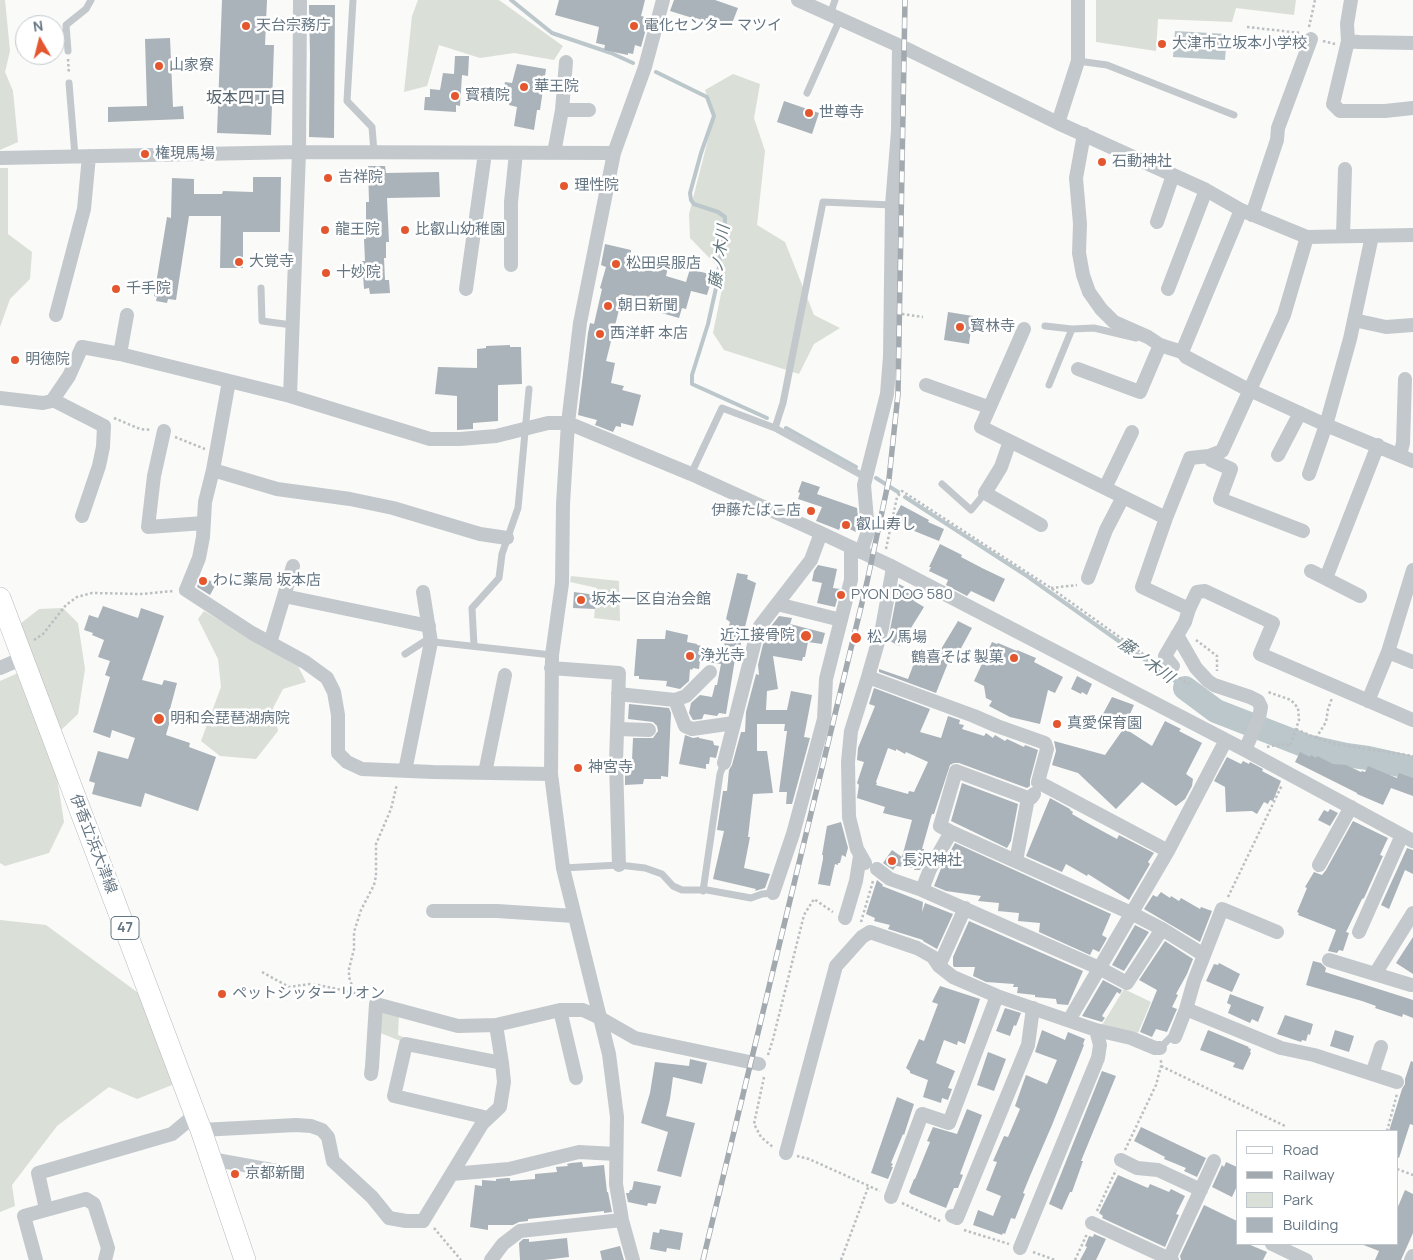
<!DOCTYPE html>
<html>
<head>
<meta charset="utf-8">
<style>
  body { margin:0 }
  #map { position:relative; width:1413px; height:1260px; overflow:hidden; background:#fafaf8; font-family:Manrope,sans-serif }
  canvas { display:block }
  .legend { position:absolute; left:1236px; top:1130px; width:162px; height:115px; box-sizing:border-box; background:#fff; border:1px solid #c1c8cd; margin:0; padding:6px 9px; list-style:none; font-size:15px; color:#657683 }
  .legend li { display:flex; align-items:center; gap:10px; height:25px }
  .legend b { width:25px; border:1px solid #c1c8cd }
  .north { position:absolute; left:15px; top:15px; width:50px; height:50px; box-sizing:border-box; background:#fff; border:1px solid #c1c8cd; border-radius:50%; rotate:352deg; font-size:14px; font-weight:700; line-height:20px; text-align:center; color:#657683 }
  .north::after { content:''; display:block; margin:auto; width:18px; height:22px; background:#e4572e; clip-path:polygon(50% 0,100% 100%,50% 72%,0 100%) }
</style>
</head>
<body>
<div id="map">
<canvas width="1413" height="1260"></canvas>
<ul class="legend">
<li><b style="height:6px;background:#fff"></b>Road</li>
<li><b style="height:6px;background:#a2aab0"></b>Railway</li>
<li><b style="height:14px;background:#dadfd7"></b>Park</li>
<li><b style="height:14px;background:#aab3b9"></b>Building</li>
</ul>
<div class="north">N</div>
</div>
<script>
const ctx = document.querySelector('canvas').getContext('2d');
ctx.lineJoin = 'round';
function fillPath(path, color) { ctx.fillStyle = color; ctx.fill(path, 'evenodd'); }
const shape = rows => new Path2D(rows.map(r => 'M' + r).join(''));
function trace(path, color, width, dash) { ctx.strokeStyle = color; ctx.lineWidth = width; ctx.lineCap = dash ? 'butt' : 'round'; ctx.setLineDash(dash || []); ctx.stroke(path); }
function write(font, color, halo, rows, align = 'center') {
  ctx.font = font + ' Manrope,"Noto Sans JP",sans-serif'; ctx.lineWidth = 5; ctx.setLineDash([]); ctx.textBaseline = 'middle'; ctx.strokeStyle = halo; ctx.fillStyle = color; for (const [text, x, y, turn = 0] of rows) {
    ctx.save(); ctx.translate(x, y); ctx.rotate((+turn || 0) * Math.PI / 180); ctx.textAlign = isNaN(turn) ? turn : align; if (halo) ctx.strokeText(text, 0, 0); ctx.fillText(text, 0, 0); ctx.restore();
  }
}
fillPath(shape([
  [0,0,5,0,10,51,5,72,13,91,18,142,0,150],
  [418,0,499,0,563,46,554,60,514,53,480,58,439,45,427,86,404,92,412,16],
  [1096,0,1296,0,1294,15,1236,8,1232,22,1158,19,1156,51,1096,42],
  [733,74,760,84,754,118,765,151,757,225,785,242,814,315,840,328,814,344,799,374,724,350,713,333,725,274,690,238,689,214,714,116,705,90],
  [0,168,8,168,8,234,32,252,30,279,10,299,0,327],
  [571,576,619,581,620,621,594,618,597,588,570,582],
  [63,608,78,623,85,669,78,714,59,732,20,624,39,609],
  [204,611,298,666,306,682,283,689,273,708,278,731,256,759,220,756,201,741,221,687,218,659,198,619],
  [18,673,53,752,64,822,49,853,5,866,0,863,0,681],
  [0,920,46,925,141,995,177,1083,137,1099,109,1087,57,1126,12,1185,15,1206,0,1212],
  [1124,989,1151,1002,1138,1033,1102,1025],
  [380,1009,399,1014,398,1035,406,1038,403,1042,378,1032]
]), '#dadfd7');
fillPath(shape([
  [1175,31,1227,34,1225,60,1173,57]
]), '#bbc7cb');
trace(shape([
  [511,0,552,33,611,53,633,63],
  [656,72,707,97,714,116,701,153,690,193,691,200,694,204,718,212,725,217,725,223,716,288,708,324,692,375,692,384,767,418],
  [786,428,856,467],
  [876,478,898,492],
  [905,497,1027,576,1185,688]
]), '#bbc7cb', 4);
trace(shape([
  [1185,688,1216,711,1306,746,1346,755,1368,758,1413,768]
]), '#bbc7cb', 24);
fillPath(shape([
  [222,0,267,0,265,45,274,45,271,135,217,133],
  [559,0,645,0,641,16,649,18,641,47,635,45,633,54,628,53,628,55,604,50,605,45,596,43,599,27,555,15],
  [674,0,715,0,738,8,731,26,706,18,705,21,696,18,696,19,670,11],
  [309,5,335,5,334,138,309,137,310,55],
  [170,38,173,107,183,106,184,119,108,122,108,107,147,106,145,39],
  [455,56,469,56,468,76,462,75,460,106,456,105,456,112,424,110,425,97,430,97,430,89,440,90,443,73,454,74],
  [517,64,546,69,540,110,537,110,534,130,514,126,517,107,509,105,510,99,507,98,508,95,503,94,505,82,512,83],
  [784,101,819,113,812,134,777,122],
  [368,166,385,166,386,173,439,172,440,197,387,198,389,242,386,242,386,258,384,258,385,280,389,280,390,293,370,294,369,288,364,289,362,261,365,261,364,239,366,239,366,202,369,202],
  [253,177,281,177,280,232,243,232,243,268,220,268,221,216,189,216,176,300,168,299,167,303,156,301,157,297,154,296,167,217,171,218,172,178,194,179,194,194,222,194,223,191,253,192],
  [605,244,631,250,631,254,669,263,666,276,686,282,690,269,713,275,707,295,691,291,686,309,682,308,679,318,658,312,661,304,623,294,606,361,615,363,611,383,624,386,622,390,641,395,633,426,621,423,621,427,616,426,613,432,595,425,597,420,578,415,588,333,590,323,594,324,602,289,600,288,606,267,601,265],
  [948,312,973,316,969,344,944,340],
  [510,345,510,347,521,347,522,384,498,385,498,421,473,423,473,429,457,430,457,396,435,394,438,367,477,368,477,349,486,348,486,346],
  [802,481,820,487,817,494,857,508,859,526,856,532,841,525,839,530,816,521,822,507,798,499,800,493,798,492],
  [901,505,929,520,928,522,944,529,939,541,892,522],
  [940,544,962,555,961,557,982,568,1005,579,994,602,971,591,967,596,946,585,948,580,929,571,931,567,929,567],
  [818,565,837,569,833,588,840,589,835,607,817,603,822,583,812,581,814,571],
  [737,573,748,575,747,579,756,583,740,647,737,647,726,714,719,713,717,716,704,714,702,719,693,720,689,713,691,703,700,695,712,697,715,685,717,685,721,664,700,661,699,669,693,668,692,670,690,669,689,681,680,689,666,686,667,681,639,679,639,676,634,676,637,639,665,639,666,630,688,635,687,642,697,644,697,645,702,646,702,647,723,650,730,622,726,619],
  [201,576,216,584,210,595,197,587],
  [899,584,918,594,914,601,924,607,901,644,899,646,888,640],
  [574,592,596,595,595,609,573,608],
  [103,606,138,618,141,608,164,616,142,680,162,685,164,680,177,683,170,709,173,710,166,735,190,743,189,747,216,757,198,811,145,793,141,807,92,794,95,783,89,781,98,751,128,759,135,738,112,730,110,738,93,732,110,677,105,675,110,661,98,657,104,640,92,635,93,633,84,630,89,615,98,618],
  [779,616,792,618,790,624,825,633,822,644,808,642,805,657,803,657,802,661,773,656,778,689,767,691,766,710,787,710,791,691,812,695,804,737,810,738,792,804,786,804,787,792,779,792,787,731,784,731,785,724,757,724,757,751,767,751,773,793,753,794,748,837,750,837,744,868,770,874,765,888,755,891,756,889,713,879,724,831,717,830,723,791,727,791,729,770,732,765,741,732,745,732,746,712,756,674,759,675,758,665,764,640,768,630],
  [958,621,972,628,960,650,954,648,936,693,879,672,879,669,908,679,916,658,932,664],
  [992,642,997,644,998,643,1017,651,1017,650,1036,658,1034,662,1063,677,1055,693,1048,690,1040,724,1010,717,989,706,992,701,986,698,984,686,974,681],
  [1077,676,1092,684,1087,695,1082,692,1081,694,1071,689],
  [874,688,930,709,920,732,941,738,948,716,960,720,959,724,964,725,962,729,984,736,986,733,993,738,995,735,1005,741,1007,739,1024,747,1025,745,1038,750,1030,780,1030,786,1027,788,959,763,954,763,950,765,934,814,932,814,931,817,922,849,924,849,924,851,928,852,927,856,920,870,914,870,915,868,896,866,893,870,883,863,892,850,902,857,912,820,883,813,885,807,857,798,859,785,857,783,864,762,857,760,858,748,875,706,869,704],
  [888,748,896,751,896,749,905,754,906,752,928,762,914,792,909,791,908,794,876,785,877,783,876,782],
  [1112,697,1134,705,1125,725,1103,714],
  [629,704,669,708,671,713,668,777,661,776,661,779,644,779,643,784,625,785,625,760,632,760,633,738,653,738,658,731,657,726,653,722,628,719],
  [1165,721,1181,729,1179,731,1202,743,1186,774,1193,779,1192,786,1185,799,1176,806,1142,782,1116,809,1078,773,1052,765,1056,751,1054,741,1105,755,1124,728,1152,746],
  [685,735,693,738,699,737,699,738,713,741,714,745,719,746,716,758,710,757,709,764,706,764,706,769,679,764],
  [1300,752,1310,757,1311,755,1316,758,1317,756,1333,764,1346,765,1361,772,1362,771,1365,772,1368,766,1397,778,1399,773,1413,778,1413,796,1391,788,1383,805,1357,794,1357,793,1295,762],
  [1227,757,1241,764,1243,761,1249,764,1250,762,1263,769,1262,771,1281,781,1273,801,1270,800,1268,804,1264,802,1257,814,1252,811,1226,812,1225,787,1214,781],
  [962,783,1018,804,1011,841,1007,848,951,821],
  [1050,798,1070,809,1070,810,1073,812,1072,814,1093,826,1117,839,1119,835,1154,853,1148,862,1150,864,1129,900,1088,874,1087,876,1066,864,1062,872,1026,856],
  [1330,809,1338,813,1330,826,1318,820,1324,810,1328,812],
  [1353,821,1388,838,1380,855,1383,856,1364,898,1362,899,1346,932,1349,933,1343,951,1339,950,1337,953,1328,951,1336,930,1298,915,1299,913,1297,912,1307,888,1305,887,1314,872,1322,875,1326,870],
  [841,822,848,848,846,855,846,857,842,855,840,863,838,863,838,865,835,864,830,886,818,884,823,859,823,855,822,855,827,826],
  [955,843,1111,914,1102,935,1107,938,1099,952,1093,949,1090,955,1039,932,1040,923,1018,921,1019,913,998,911,999,903,978,901,981,896,946,891,934,886,942,866],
  [1407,848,1413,850,1413,874,1405,870,1389,909,1381,905],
  [877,880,883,885,882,886,923,902,922,912,925,903,953,914,937,949,923,941,923,940,888,929,890,925,874,921,875,918,866,914],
  [1161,892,1170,898,1171,896,1179,901,1181,898,1200,909,1201,907,1212,911,1200,942,1144,909,1153,895,1157,897],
  [969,921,1083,971,1068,1005,1057,1004,1056,999,1035,997,1035,995,1017,993,1018,987,1013,987,1014,984,986,982,973,976,975,967,954,967,953,965,953,957],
  [1135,925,1149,932,1124,971,1112,965],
  [1413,937,1413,974,1396,963],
  [1165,941,1193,959,1187,974,1176,994,1178,995,1172,1007,1177,1009,1167,1032,1156,1029,1152,1037,1140,1032,1157,990,1139,980],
  [1313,961,1321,963,1326,968,1325,972,1413,1000,1413,1018,1403,1014,1402,1017,1375,1008,1376,1006,1362,1001,1306,985],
  [1219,963,1240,974,1232,992,1206,981,1214,964,1218,965],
  [1103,980,1122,990,1120,994,1117,992,1102,1016,1105,1018,1102,1022,1082,1016],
  [940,986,980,999,965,1044,958,1041,957,1045,944,1040,936,1063,955,1071,948,1088,952,1089,948,1100,942,1098,941,1103,923,1097,928,1080,910,1073,910,1071,906,1068,919,1039,924,1041,938,1004,932,1002],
  [1230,994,1264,1007,1258,1022,1252,1019,1250,1023,1228,1013,1231,1005,1227,1003],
  [1005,1008,1021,1013,1016,1026,1014,1025,1010,1036,996,1031],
  [1285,1015,1313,1024,1310,1035,1308,1034,1306,1041,1302,1040,1301,1042,1277,1034],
  [1042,1030,1065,1040,1068,1032,1085,1039,1083,1044,1084,1045,1052,1125,1030,1176,1023,1193,1025,1194,1015,1219,1011,1218,1005,1234,1003,1233,1002,1235,973,1225,978,1210,993,1216,1001,1196,986,1190,997,1162,993,1161,1004,1136,1008,1137,1020,1109,1015,1106,1026,1075,1047,1084,1057,1060,1035,1052],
  [1208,1030,1249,1047,1248,1048,1251,1049,1250,1052,1251,1053,1243,1070,1233,1067,1235,1063,1200,1050],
  [1335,1030,1354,1036,1349,1052,1330,1046],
  [988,1052,1006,1059,994,1091,977,1085],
  [690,1059,707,1063,702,1084,673,1077,670,1099,666,1116,695,1123,681,1177,657,1171,668,1132,641,1123,650,1093,655,1062,689,1066],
  [1411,1061,1413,1062,1413,1125,1410,1124,1399,1158,1397,1157,1397,1131,1389,1131,1402,1089,1405,1084,1405,1079],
  [1102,1071,1116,1076,1081,1161,1083,1161,1072,1192,1070,1192,1062,1210,1049,1204],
  [897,1097,914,1104,904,1135,903,1134,891,1163,893,1164,891,1167,893,1167,888,1179,871,1173],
  [967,1109,982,1115,960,1174,963,1175,958,1188,954,1188,946,1208,911,1194,909,1192,914,1179,915,1179,930,1142,927,1141,933,1127,957,1134],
  [1141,1127,1206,1158,1197,1177,1184,1171,1186,1168,1164,1159,1165,1157,1134,1141],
  [582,1162,583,1167,604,1165,607,1192,608,1192,612,1212,604,1213,604,1211,528,1219,528,1221,519,1222,513,1225,488,1225,488,1230,470,1227,475,1185,482,1186,482,1180,496,1181,496,1179,507,1178,510,1178,510,1181,535,1179,535,1174,557,1172,556,1167,568,1166,567,1164,571,1163],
  [1226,1162,1237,1167,1237,1186,1232,1197,1212,1187,1222,1165,1224,1167],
  [1118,1175,1148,1188,1150,1184,1169,1192,1171,1189,1185,1196,1176,1214,1179,1215,1165,1247,1102,1218,1103,1216,1099,1213],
  [634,1181,661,1186,656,1204,648,1203,647,1206,628,1202,626,1193,629,1193,630,1190,632,1190],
  [1405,1190,1413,1194,1413,1233,1401,1260,1375,1260,1379,1251,1361,1244,1397,1244,1397,1209],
  [1204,1205,1237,1221,1237,1244,1248,1244,1267,1252,1263,1260,1181,1260,1180,1256],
  [660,1229,683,1233,680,1250,667,1248,666,1252,650,1249,653,1232,659,1233],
  [1094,1234,1106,1239,1096,1260,1080,1260,1087,1247,1085,1246,1089,1236,1093,1237],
  [567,1238,569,1257,544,1260,520,1260,519,1243,523,1239,529,1239,529,1242],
  [620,1246,624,1260,602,1260,600,1251]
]), '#aab3b9');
const primary = shape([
  [0,598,201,1130,245,1260]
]);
trace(primary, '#b5babe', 22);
trace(shape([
  [1247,27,1301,33],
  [1309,27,1315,0],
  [1323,41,1335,44],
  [68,59,69,74],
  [902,314,923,317],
  [114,418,140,429,151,430],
  [175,437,205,449],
  [886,549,897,497,902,491,1051,588,1153,661],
  [1051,588,1077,585],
  [34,640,43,634,66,605,77,597,92,593,141,594,174,591],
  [1196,640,1217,656,1217,671],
  [1179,678,1192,685],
  [1296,729,1316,738,1336,744,1413,756],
  [1316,738,1326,722,1328,709,1332,698],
  [1267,747,1280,744,1290,746,1299,720,1298,708,1291,700,1268,692],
  [1228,897,1282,785],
  [861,922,873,881],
  [262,972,289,987,310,984,318,985,351,992,366,999],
  [355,994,349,977,349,969,354,949,354,932,361,910,374,885,376,876,376,844,391,809,397,784],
  [768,1055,773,1039,804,915,814,899,833,912],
  [1161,1066,1287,1127],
  [764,1077,754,1124,761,1137,774,1148],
  [1387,1131,1397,1094],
  [1125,1150,1156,1085,1161,1066,1161,1060],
  [797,1156,809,1159,880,1191],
  [1397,1169,1413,1175],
  [902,1203,940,1221],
  [1097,1211,1116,1170],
  [434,1228,461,1260],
  [964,1230,1009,1244],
  [1033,1252,1055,1260],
  [841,1260,869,1185],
  [1075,1260,1087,1234]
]), '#bbbfc2', 2.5, [2.5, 2.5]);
trace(shape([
  [353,0,347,101,372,127,374,152],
  [830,15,835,0],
  [68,51,66,25,86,9,91,0],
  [1078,61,1107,65,1234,115],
  [69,83,75,156],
  [807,93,840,19],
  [261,288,262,321,292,325],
  [1045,326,1072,329,1094,328,1136,338],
  [1049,385,1072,329],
  [775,428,783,403,823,202,892,205],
  [691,474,722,408,775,428,865,477],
  [942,484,971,510,985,493],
  [474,646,472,608,499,578,502,554,518,508,529,389],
  [405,654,425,641,552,655],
  [563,868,619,865,645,868,662,874,673,886,682,890,707,890,751,898,762,894,773,893],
  [703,891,720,774,724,763],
  [1160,1048,1171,1037,1175,1037]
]), '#c3c8cc', 7);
trace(shape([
  [798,0,911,51,1058,123,1206,190,1241,210,1307,237,1413,235],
  [1351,0,1347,24,1348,41,1333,104,1340,111,1385,111,1413,108],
  [1348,41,1359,42,1413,43],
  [562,110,589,110],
  [1058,123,1078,61,1078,0],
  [1084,134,1076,178,1080,224,1079,253,1083,275,1089,292,1101,309,1114,322,1148,337,1160,345,1182,352,1186,357,1243,387,1326,425,1413,461],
  [554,153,562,110,566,62],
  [0,158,299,152,614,153],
  [1252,215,1277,140,1278,128,1311,39],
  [1157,222,1173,175],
  [1343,236,1345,169],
  [511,265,511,202,516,153],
  [466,289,485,153],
  [1168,289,1206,190],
  [56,315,84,209,89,156],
  [1354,320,1386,327,1413,325],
  [1024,329,981,427,1166,518],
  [1182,352,1241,210],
  [120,354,127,315],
  [1078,369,1140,392,1160,345],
  [229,381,213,470,205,502,203,537,199,558,186,590,252,633,305,662,327,678,334,692,338,715,338,753,347,762,362,769,433,772,551,774],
  [926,385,988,407],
  [290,396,299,152,300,0],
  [0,398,43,403,52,401,69,376,82,347,120,354,290,396,430,439,460,439,496,436,548,423,568,423,691,474,821,533,889,565,1245,750,1413,841],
  [53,400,104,426,103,447,99,466,82,516],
  [164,431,154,476,148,527,204,523],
  [1010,441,1001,467,985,493,1041,525],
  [1278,455,1300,413],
  [1400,455,1403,443,1405,379],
  [1209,456,1211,460,1231,469,1220,499,1303,531],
  [213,470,277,489,350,499,393,508,480,534,507,538],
  [1309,474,1326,425,1350,339,1372,236],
  [1105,488,1132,432],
  [861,552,868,531,864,485,887,394,890,356,892,205,898,131,899,46],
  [893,568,882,628,868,677,974,716,997,726,1045,743,1047,749,1038,782,1168,851],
  [1311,571,1360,596],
  [1088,578,1106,530,1123,497],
  [1326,578,1378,445],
  [284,596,429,626],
  [777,604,841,620],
  [1189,609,1142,587,1166,518,1190,458,1209,456,1222,451,1284,315,1307,237],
  [1177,635,1196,668,1208,681,1214,685,1250,697,1258,701,1261,707,1259,718,1245,750],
  [270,643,293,566],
  [1388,652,1413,662],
  [1173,666,1165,656,1185,622,1189,609,1197,592,1205,591,1273,623,1260,654,1413,720],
  [0,668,23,658],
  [551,668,619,673,616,762,619,865],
  [618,694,675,700,685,726,692,729,734,723],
  [675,700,686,696,710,672],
  [1368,701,1388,652,1413,570],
  [617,729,649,730],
  [724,763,756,637,760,626,811,560,821,533],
  [405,771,431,642,423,592],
  [485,773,505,675],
  [951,832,940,826,956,771,1028,798],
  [1016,861,1028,798,1031,798,1034,794],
  [865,863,857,849,849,817,848,762,851,731,868,677],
  [1319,865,1351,807],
  [877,869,890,879,922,890],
  [773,893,793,834,824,719,826,679,851,580,851,547],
  [433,911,497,911,574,916],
  [845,918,856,881,860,856],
  [1162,929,1127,983,1099,968,922,890,930,869,951,832,1131,913,1162,929,1204,955],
  [1359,932,1402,835],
  [1329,960,1411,985],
  [939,966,953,977,997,996,1096,1030,1100,1045,1098,1058,1020,1248],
  [1375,974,1413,913],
  [1186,1009,1281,1048,1314,1055,1397,1082],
  [560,1010,576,1078],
  [1069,1020,1168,851,1226,740],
  [1096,1030,1131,1038,1155,1048,1160,1048],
  [1175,1037,1186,1009,1194,981,1222,909,1277,932],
  [371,1074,372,1067,376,1004,458,1026,496,1025,560,1010,583,1010,600,1018,635,1038,759,1064],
  [1372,1074,1381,1047],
  [488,1118,394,1096,406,1044,502,1063],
  [201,1130,296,1125,311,1126,322,1130,328,1137,333,1161,372,1197,389,1218,406,1221,423,1221,482,1124,500,1107,504,1082,502,1063,496,1025],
  [786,1153,836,966,862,937,870,932,917,948,933,957,939,966,965,908],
  [211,1159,288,1173],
  [1121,1160,1137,1168,1158,1170,1201,1190],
  [452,1174,509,1169,579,1152,616,1154],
  [891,1197,922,1114,949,1123,997,996],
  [46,1209,38,1173,172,1134,195,1115],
  [952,1216,957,1218,1028,1045,1033,1008],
  [1092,1223,1172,1260],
  [1272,1244,1306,1260],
  [1169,1259,1214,1161],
  [36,1260,24,1216,86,1199,94,1204,108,1248,105,1260],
  [491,1260,503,1244,520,1231,622,1220],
  [633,1260,622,1220,616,1184,617,1117,609,1054,563,868,551,774,552,655,562,583,563,504,568,423,580,323,614,153,645,67,663,0],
  [1411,1260,1413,1256]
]), '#c3c8cc', 14);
trace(primary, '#fff', 21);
const rail = shape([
  [703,1260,867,582,889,479,898,394,905,0]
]);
trace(rail, '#a2aab0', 5.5);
trace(rail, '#fff', 4, [11]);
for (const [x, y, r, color] of [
  [246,26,5,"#e4572e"],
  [634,26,5,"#e4572e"],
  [1162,44,5,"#e4572e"],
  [159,66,5,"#e4572e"],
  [524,87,5,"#e4572e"],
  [455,96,5,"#e4572e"],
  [809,113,5,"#e4572e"],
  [145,154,5,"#e4572e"],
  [1102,162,5,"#e4572e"],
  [328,178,5,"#e4572e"],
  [564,186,5,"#e4572e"],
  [325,230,5,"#e4572e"],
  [405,230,5,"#e4572e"],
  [239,262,5,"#e4572e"],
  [616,264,5,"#e4572e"],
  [326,273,5,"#e4572e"],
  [116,289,5,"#e4572e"],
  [608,306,5,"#e4572e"],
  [960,327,5,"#e4572e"],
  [600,334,5,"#e4572e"],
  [15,360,5,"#e4572e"],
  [811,511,5,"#e4572e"],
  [846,525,5,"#e4572e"],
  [203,581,5,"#e4572e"],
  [841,595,5,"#e4572e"],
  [581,600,5,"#e4572e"],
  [806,636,6,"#e4572e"],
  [856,638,6,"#e4572e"],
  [690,656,5,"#e4572e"],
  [1014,658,5,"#e4572e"],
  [159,719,6,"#e4572e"],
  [1057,724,5,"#e4572e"],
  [578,768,5,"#e4572e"],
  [892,861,5,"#e4572e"],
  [222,994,5,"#e4572e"],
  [235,1174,5,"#e4572e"]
]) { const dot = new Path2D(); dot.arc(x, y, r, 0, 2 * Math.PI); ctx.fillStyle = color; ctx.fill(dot); trace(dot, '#fff', 2); }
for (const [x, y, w] of [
  [125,928,28]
]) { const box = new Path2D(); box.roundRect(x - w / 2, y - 11.5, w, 23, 4); ctx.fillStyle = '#fff'; ctx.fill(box); trace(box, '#657683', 1); }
write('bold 14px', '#657683', null, [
  ["47",125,928]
]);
write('15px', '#657683', '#fff', [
  ["天台宗務庁",256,26],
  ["電化センター マツイ",644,26],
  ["大津市立坂本小学校",1172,44],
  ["山家寮",169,66],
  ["華王院",534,87],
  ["寳積院",465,96],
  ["世尊寺",819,113],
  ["権現馬場",155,154],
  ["石動神社",1112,162],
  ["吉祥院",338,178],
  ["理性院",574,186],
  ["龍王院",335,230],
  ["比叡山幼稚園",415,230],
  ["大覚寺",249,262],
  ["松田呉服店",626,264],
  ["十妙院",336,273],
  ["千手院",126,289],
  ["朝日新聞",618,306],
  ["寳林寺",970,327],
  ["西洋軒 本店",610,334],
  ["明徳院",25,360],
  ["伊藤たばこ店",801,511,"right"],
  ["叡山寿し",856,525],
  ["わに薬局 坂本店",213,581],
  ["PYON DOG 580",851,595],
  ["坂本一区自治会館",591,600],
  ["近江接骨院",795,636,"right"],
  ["松ノ馬場",867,638],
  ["浄光寺",700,656],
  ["鶴喜そば 製菓",1004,658,"right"],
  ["明和会琵琶湖病院",170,719],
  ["真愛保育園",1067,724],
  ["神宮寺",588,768],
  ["長沢神社",902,861],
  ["ペットシッター リオン",232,994],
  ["京都新聞",245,1174]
], 'left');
write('15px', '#657683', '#fff', [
  ["伊香立浜大津線",93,844,69]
]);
write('16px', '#57646e', '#fff', [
  ["坂本四丁目",246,99]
]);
write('italic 16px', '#60757c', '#fff', [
  ["藤ノ木川",720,257,-82],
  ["藤ノ木川",1146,661,36]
]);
</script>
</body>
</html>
